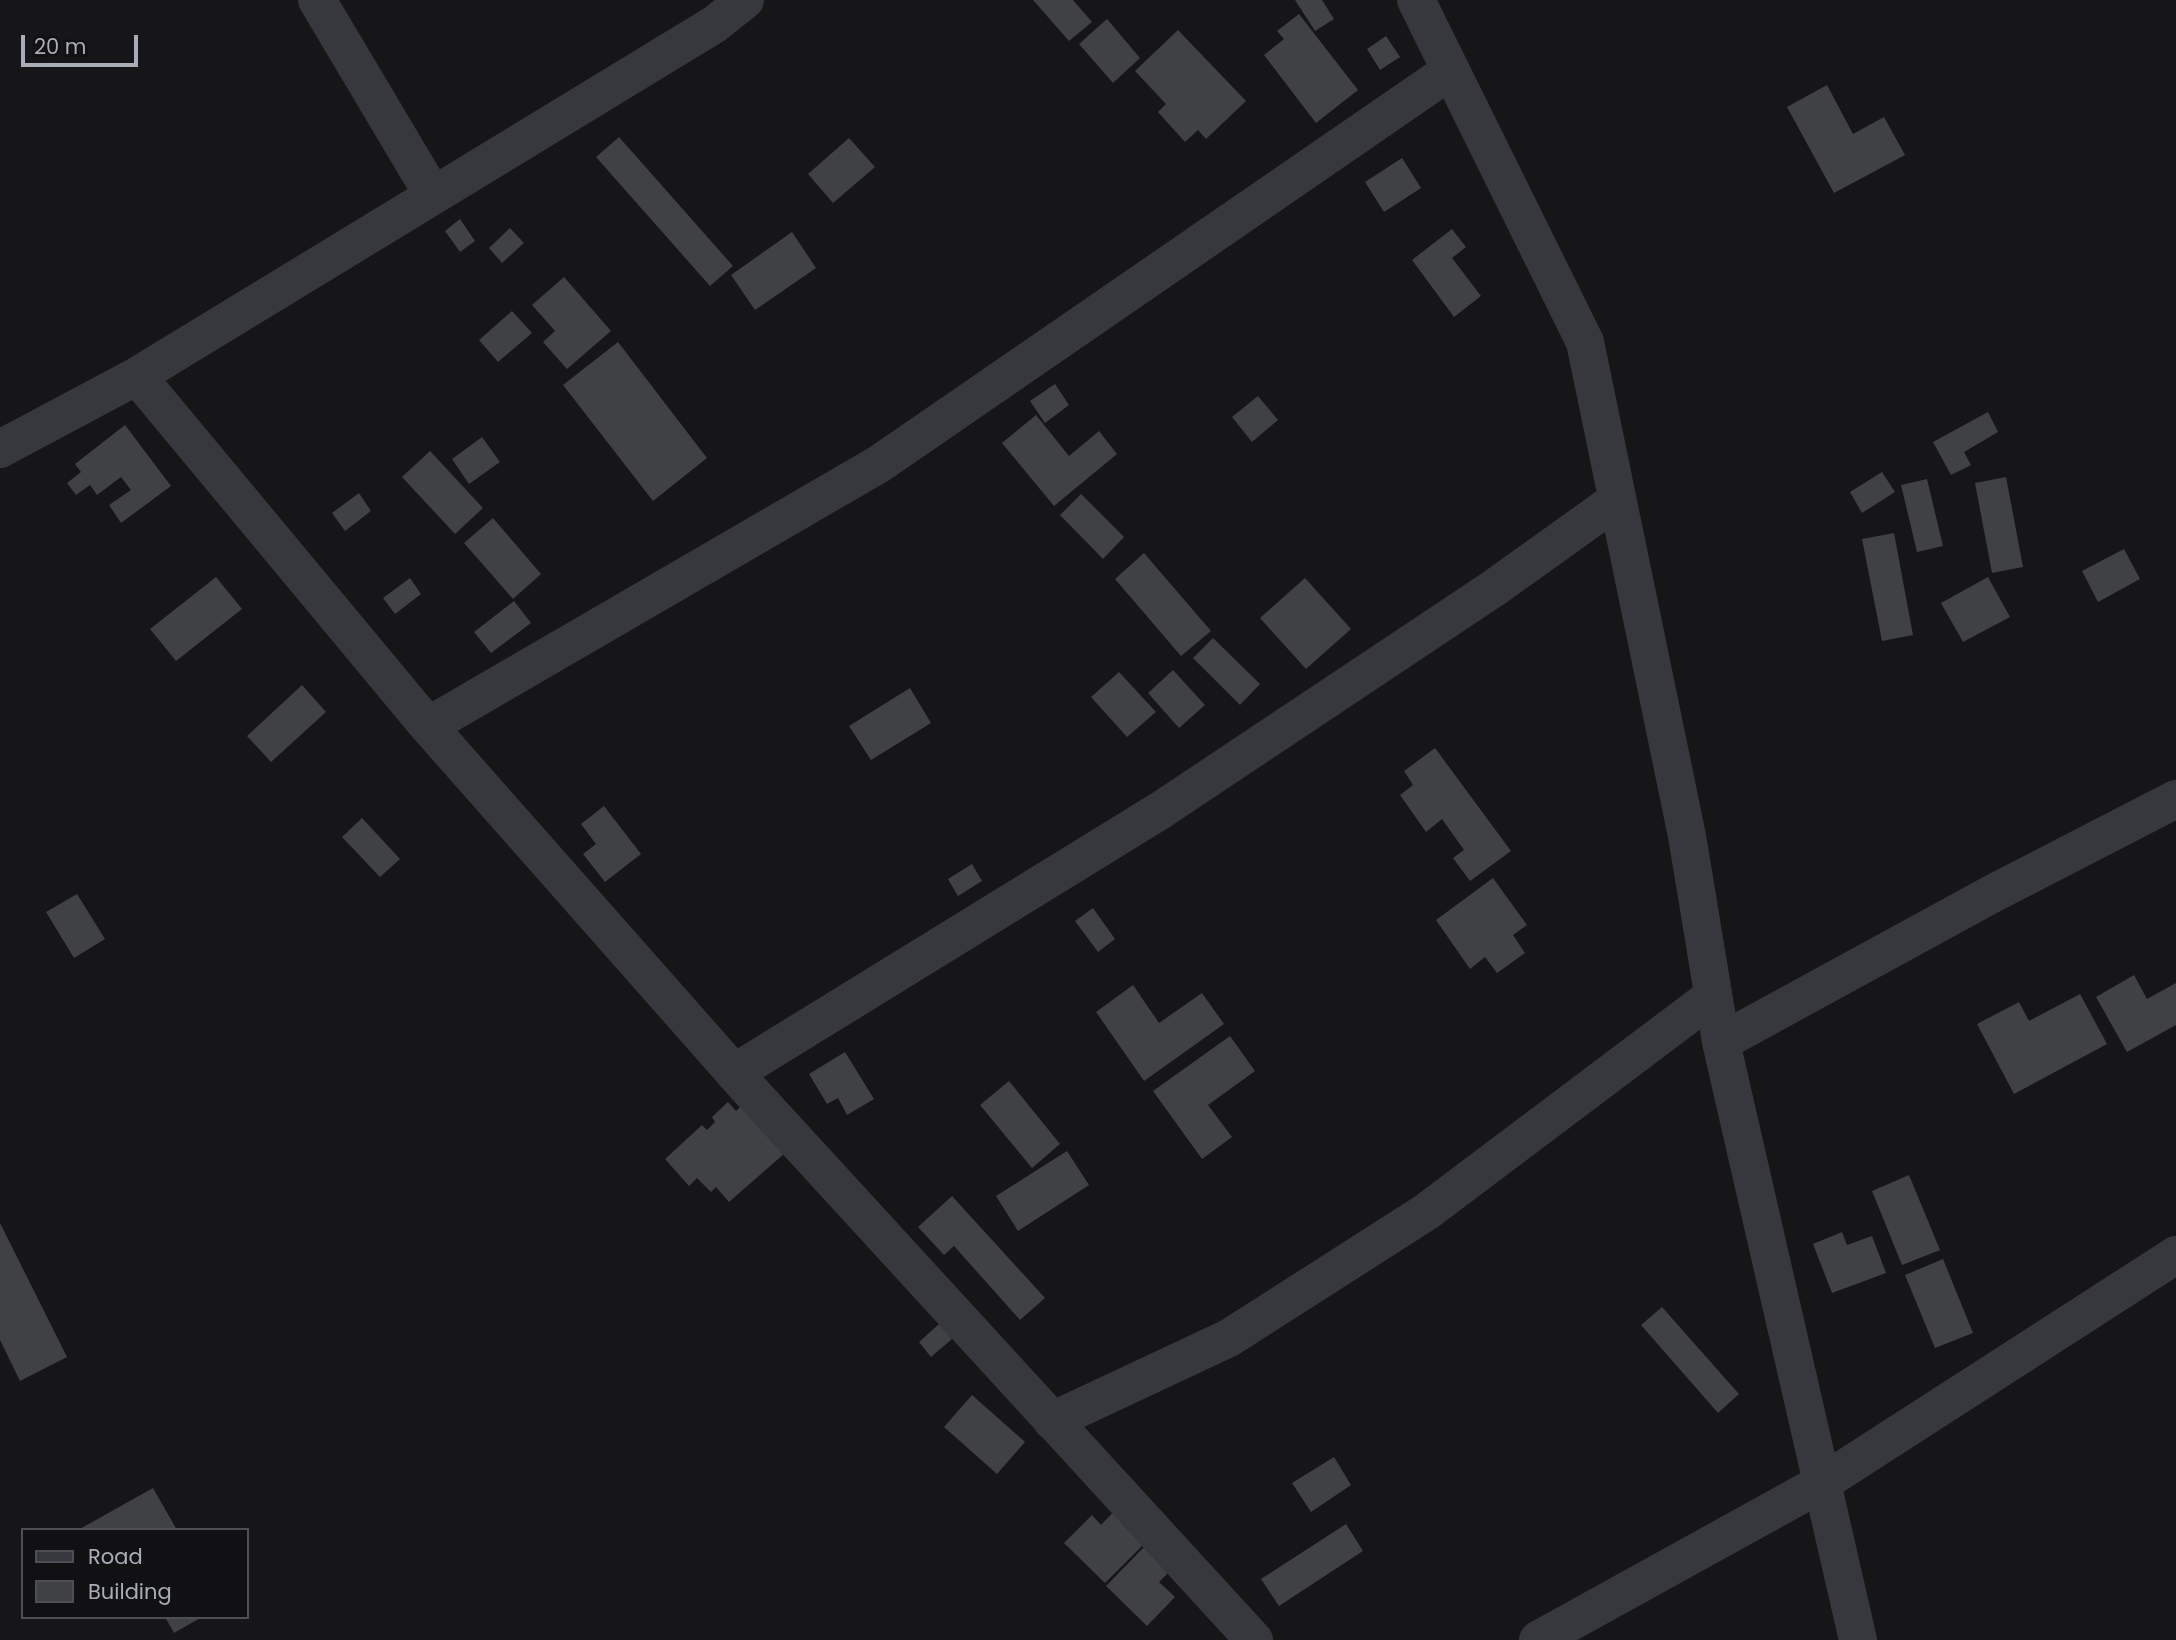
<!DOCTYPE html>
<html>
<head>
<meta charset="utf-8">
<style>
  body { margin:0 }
  #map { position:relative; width:2176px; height:1640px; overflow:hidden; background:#161618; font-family:Poppins,sans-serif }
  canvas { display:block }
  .legend { position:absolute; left:21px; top:1528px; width:228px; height:91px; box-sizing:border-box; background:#111113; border:2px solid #4d4f55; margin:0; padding:9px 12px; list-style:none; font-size:21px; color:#a8adb8 }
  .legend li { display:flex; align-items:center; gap:14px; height:35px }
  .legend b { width:35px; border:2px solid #4d4f55 }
  .scale { position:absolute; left:21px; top:35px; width:117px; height:32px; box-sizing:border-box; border:4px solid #a8adb8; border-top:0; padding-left:9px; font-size:21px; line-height:24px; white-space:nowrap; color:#a8adb8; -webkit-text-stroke:5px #111113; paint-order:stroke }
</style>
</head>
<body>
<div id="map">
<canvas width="2176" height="1640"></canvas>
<ul class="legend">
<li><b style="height:9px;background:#37383d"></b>Road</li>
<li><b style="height:19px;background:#404145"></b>Building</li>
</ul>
<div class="scale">20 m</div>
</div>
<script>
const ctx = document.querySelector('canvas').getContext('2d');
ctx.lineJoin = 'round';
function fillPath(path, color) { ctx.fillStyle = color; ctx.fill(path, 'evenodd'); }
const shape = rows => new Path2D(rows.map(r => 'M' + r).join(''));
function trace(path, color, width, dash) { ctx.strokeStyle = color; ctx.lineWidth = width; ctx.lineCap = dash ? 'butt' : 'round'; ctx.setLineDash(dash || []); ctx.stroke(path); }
fillPath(shape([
  [1033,0,1073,0,1092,22,1069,41],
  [1295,0,1322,0,1334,19,1315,31],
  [1299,14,1358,90,1316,123,1264,55,1284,39,1277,31],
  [1107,19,1140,58,1113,83,1079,44],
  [1178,30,1246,101,1206,139,1198,130,1185,142,1158,112,1166,104,1135,71],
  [1386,36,1400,57,1380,70,1367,49],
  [1827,85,1853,134,1884,117,1905,155,1834,193,1787,107],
  [619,137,733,266,710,286,596,157],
  [849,138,875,167,833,203,808,174],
  [1402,158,1421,188,1384,212,1365,182],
  [460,219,475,241,460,252,445,231],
  [510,228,524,243,502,263,489,248],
  [1452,229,1466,247,1452,258,1481,296,1454,317,1412,260],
  [792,232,816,268,755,310,731,275],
  [564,277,611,331,567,369,543,342,555,331,532,305],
  [512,311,532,333,498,362,479,340],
  [618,342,707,458,653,501,563,385],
  [1055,384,1069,405,1045,423,1030,401],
  [1258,396,1278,420,1252,442,1232,417],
  [1988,412,1998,432,1964,452,1971,465,1951,475,1933,442],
  [1036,415,1069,456,1099,431,1117,454,1054,506,1002,443],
  [125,425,171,486,121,523,109,505,131,490,121,477,97,495,90,485,76,495,67,483,81,472,75,464],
  [482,437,500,462,469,484,452,459],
  [430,451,483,508,455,534,402,477],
  [1882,472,1895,492,1862,513,1850,492],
  [2006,477,2023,567,1992,573,1975,483],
  [1927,479,1943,546,1917,552,1901,485],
  [359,493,371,511,345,531,332,513],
  [1081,494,1124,537,1103,559,1060,515],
  [493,518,541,574,513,599,464,543],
  [1894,533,1913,635,1882,641,1862,539],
  [2124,549,2140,579,2098,602,2082,571],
  [1144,553,1211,631,1181,656,1115,579],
  [216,577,242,609,176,661,150,629],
  [1988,577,2010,617,1963,642,1941,603],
  [410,578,421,594,395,614,383,598],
  [1305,578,1351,629,1306,669,1260,618],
  [514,601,531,623,491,653,474,632],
  [1213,638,1260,684,1240,705,1193,658],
  [1173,670,1205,705,1179,728,1148,693],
  [1119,672,1156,712,1127,737,1091,697],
  [302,685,326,712,271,762,247,736],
  [910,688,931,723,871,760,849,726],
  [1435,748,1511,851,1470,881,1453,858,1464,850,1442,819,1426,832,1400,795,1413,785,1404,771],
  [604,806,641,854,605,882,583,854,596,844,581,824],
  [362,818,400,859,380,877,342,837],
  [972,864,982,881,958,896,948,879],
  [1493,878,1527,925,1513,935,1525,953,1497,973,1485,957,1470,969,1436,920],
  [77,894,105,939,74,958,46,912],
  [1093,908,1115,939,1098,952,1075,921],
  [2134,975,2147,999,2176,983,2176,1025,2127,1052,2096,997],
  [1133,985,1159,1023,1202,993,1224,1024,1144,1081,1096,1012],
  [2080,994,2107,1044,2014,1094,1977,1024,2019,1002,2029,1021],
  [1230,1036,1255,1071,1208,1105,1232,1137,1202,1159,1153,1091],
  [845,1052,874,1099,847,1115,838,1098,827,1104,809,1074],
  [1009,1081,1060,1144,1032,1168,980,1105],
  [728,1102,736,1111,742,1105,785,1153,729,1202,716,1187,711,1192,697,1178,689,1186,665,1159,702,1125,707,1130,715,1122,712,1117],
  [1067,1151,1089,1185,1018,1231,996,1196],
  [1909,1175,1940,1250,1902,1265,1872,1191],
  [952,1196,1045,1298,1020,1320,954,1246,944,1255,918,1227],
  [0,1223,67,1357,20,1381,0,1340],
  [1842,1232,1847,1245,1872,1236,1886,1273,1832,1293,1813,1244],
  [1943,1259,1973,1333,1935,1348,1905,1275],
  [1662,1307,1739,1394,1718,1413,1641,1325],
  [939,1324,952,1339,931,1357,919,1342],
  [972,1395,1025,1442,997,1474,944,1427],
  [1334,1457,1351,1485,1311,1512,1292,1483],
  [153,1488,177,1530,78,1530],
  [1116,1509,1147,1541,1105,1583,1064,1543,1092,1515,1101,1525],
  [1346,1524,1363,1551,1279,1606,1261,1579],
  [1145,1546,1170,1571,1159,1582,1175,1597,1147,1626,1106,1586],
  [165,1617,202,1617,174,1633]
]), '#404145');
trace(shape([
  [317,0,433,195],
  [1416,0,1585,342,1687,836,1721,1042,1858,1640],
  [137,376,428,726,745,1085,1254,1640],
  [0,449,137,376,715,24,745,0],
  [428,726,879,464,1450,71],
  [1721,1042,1990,895,2176,799],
  [734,1073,1161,810,1494,588,1617,500],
  [1052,1421,1229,1338,1426,1212,1713,996],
  [1538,1640,1822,1483,2176,1255]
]), '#37383d', 38);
</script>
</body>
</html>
